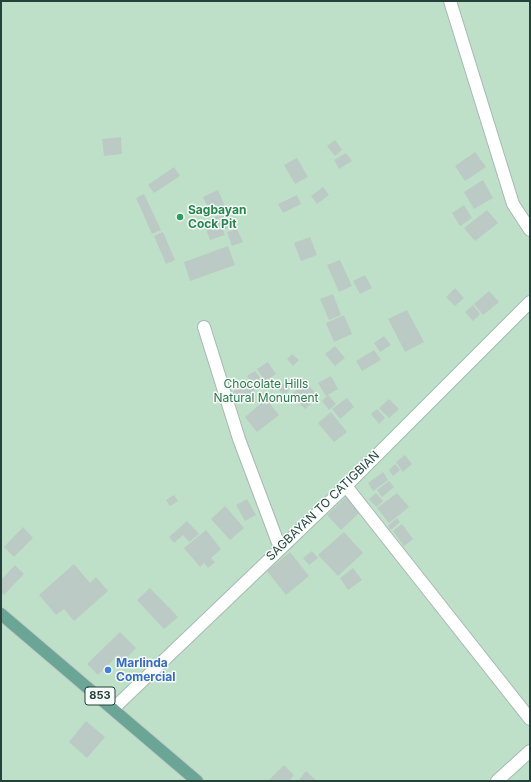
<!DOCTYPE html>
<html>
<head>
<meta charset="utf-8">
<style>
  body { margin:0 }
  #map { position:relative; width:531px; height:782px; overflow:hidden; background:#e6efeb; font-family:Inter,sans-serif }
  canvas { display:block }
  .frame { position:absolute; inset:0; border:2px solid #24423a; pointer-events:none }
</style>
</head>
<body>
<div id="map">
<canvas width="531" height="782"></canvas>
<div class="frame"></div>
</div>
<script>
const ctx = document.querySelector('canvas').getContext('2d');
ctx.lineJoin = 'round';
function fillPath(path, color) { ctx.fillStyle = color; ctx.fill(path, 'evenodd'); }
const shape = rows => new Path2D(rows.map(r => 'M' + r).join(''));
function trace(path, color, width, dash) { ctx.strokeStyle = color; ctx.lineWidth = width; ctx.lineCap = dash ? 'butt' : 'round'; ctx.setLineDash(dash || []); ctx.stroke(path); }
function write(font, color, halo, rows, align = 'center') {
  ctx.font = font + ' Inter,sans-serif'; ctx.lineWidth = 3; ctx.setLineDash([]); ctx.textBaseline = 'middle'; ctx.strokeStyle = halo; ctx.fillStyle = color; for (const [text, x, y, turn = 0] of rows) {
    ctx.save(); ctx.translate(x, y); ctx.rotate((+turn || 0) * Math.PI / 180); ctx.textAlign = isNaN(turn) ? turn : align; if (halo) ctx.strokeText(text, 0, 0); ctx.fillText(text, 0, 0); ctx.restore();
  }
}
fillPath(shape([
  [1,1,530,1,530,781,1,781]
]), '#bfe0c8');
fillPath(shape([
  [121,137,122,154,104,156,102,139],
  [335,140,342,150,335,156,327,146],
  [475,152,486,167,465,181,455,166],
  [346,153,352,161,339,169,334,160],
  [297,158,308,177,295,184,284,165],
  [174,167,180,176,154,193,148,185],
  [483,180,493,198,474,209,464,192],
  [323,187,329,195,317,204,311,196],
  [218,190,225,206,210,213,203,197],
  [144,194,161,230,152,234,136,198],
  [297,195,301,204,283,213,278,204],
  [464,205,472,218,460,226,452,213],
  [228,210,235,226,225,229,218,214],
  [487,210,498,223,475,241,464,228],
  [218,216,225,235,210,240,203,221],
  [237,229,243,242,232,246,227,232],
  [163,232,175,260,166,264,154,236],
  [310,237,317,255,301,261,294,243],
  [228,246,235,265,190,281,184,262],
  [340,260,352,286,339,292,327,265],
  [365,275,372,288,360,294,353,281],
  [455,288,464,298,455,306,446,297],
  [489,291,499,302,483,315,474,304],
  [333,294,341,315,329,320,320,299],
  [473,305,480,314,473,321,465,312],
  [407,310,424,342,405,352,388,319],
  [344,315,352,334,334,342,326,323],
  [384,336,391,345,380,352,374,343],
  [335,346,345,358,335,366,325,354],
  [374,350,381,360,362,371,356,361],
  [292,354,299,360,293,366,287,359],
  [268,362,276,374,265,381,257,369],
  [255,371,263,382,255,387,247,376],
  [331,376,338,389,326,396,318,383],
  [247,380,255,390,240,402,232,393],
  [280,381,289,391,284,395,275,386],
  [305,382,319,396,305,409,291,395],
  [328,395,336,404,329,410,322,401],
  [347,398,354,407,340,419,332,409],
  [266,399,279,415,257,432,245,417],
  [389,399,399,409,389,418,379,408],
  [377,409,385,418,379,424,371,414],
  [331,412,347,432,334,442,318,423],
  [405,455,412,464,403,472,396,462],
  [395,464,400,470,393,476,389,470],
  [383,472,388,480,373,491,368,483],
  [389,481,394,487,382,497,377,490],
  [376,493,383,501,376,507,369,499],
  [397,493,409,507,389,523,377,508],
  [174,495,178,501,170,506,166,500],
  [346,497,360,512,341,530,327,515],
  [247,499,256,515,245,521,236,505],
  [225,506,244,528,230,540,211,519],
  [397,518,400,522,391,530,388,526],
  [187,521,199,534,189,542,183,535,174,543,169,537],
  [402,524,413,539,404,546,393,531],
  [23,527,33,538,14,557,4,547],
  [206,530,221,549,211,558,215,562,208,568,204,563,200,567,184,548],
  [344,532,363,553,338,576,318,555],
  [312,551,318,558,309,565,303,558],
  [290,552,309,576,286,595,267,571],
  [74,564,90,583,96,577,108,591,74,621,64,609,56,615,39,595],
  [15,565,24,574,4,595,1,592,1,580],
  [353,568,362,580,348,590,340,578],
  [150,588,178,617,164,629,137,600],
  [120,632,136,648,124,661,118,655,98,675,87,664],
  [86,721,105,737,87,758,69,742],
  [284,765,294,775,289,781,268,781],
  [306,771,317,781,298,781]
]), '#bbcac4');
const minor = shape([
  [450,1,513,204,530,230],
  [204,327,239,439,280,548],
  [346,486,530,719],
  [497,781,530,751]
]);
const secondary = shape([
  [114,708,346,486,530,302]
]);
const primary = shape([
  [1,614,197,781]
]);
trace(minor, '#a8b8b2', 14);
trace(secondary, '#a4bbb3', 14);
trace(primary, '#c2cac8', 14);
trace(minor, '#fff', 12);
trace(secondary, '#fff', 12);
trace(primary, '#6aa596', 12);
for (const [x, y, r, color] of [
  [180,217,4,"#2e9e5b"],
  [108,670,4,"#3f7fe0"]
]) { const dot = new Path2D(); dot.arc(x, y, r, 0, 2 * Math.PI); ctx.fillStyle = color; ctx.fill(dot); trace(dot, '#f7fbf9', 1.5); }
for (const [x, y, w] of [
  [100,696,30]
]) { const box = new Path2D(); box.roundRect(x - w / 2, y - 9, w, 18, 3); ctx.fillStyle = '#f7fbf9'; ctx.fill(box); trace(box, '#24423a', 1); }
write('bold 11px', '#24423a', null, [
  ["853",100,696]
]);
write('bold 12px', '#27864d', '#f7fbf9', [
  ["Sagbayan",188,210],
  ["Cock Pit",188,224]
], 'left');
write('12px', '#2d7a4b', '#f7fbf9', [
  ["Chocolate Hills",266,384],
  ["Natural Monument",266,398]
]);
write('12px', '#24423a', '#f7fbf9', [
  ["SAGBAYAN TO CATIGBIAN",323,506,-44]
]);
write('bold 12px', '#366cbe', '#f7fbf9', [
  ["Marlinda",116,663],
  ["Comercial",116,677]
], 'left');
</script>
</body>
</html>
